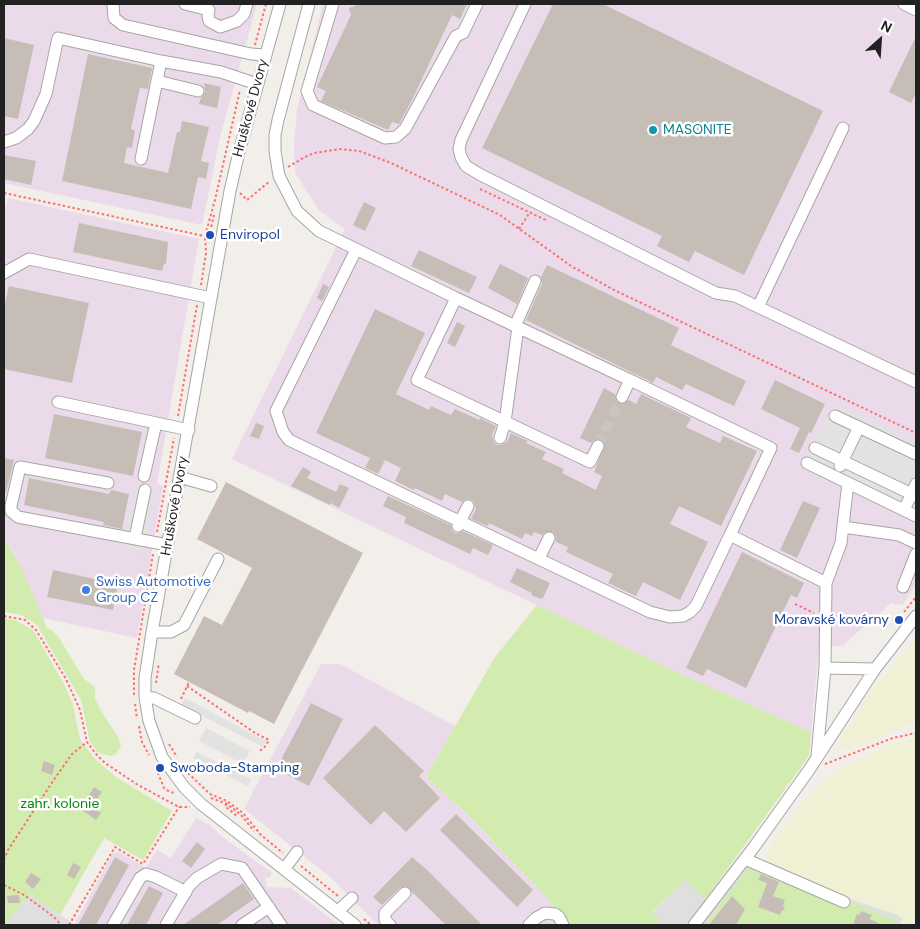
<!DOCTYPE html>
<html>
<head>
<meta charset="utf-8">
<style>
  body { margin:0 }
  #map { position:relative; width:920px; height:929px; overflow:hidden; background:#f2eee9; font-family:"DM Sans",sans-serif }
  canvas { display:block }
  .frame { position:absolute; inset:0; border:5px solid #222; pointer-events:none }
  .north { position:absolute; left:855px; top:15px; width:50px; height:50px; -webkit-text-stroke:4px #fff; paint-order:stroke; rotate:26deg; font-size:14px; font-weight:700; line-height:20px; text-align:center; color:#222 }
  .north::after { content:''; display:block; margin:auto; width:18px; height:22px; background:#222; clip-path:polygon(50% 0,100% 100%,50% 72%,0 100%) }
</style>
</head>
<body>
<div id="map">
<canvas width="920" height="929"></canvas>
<div class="frame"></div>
<div class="north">N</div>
</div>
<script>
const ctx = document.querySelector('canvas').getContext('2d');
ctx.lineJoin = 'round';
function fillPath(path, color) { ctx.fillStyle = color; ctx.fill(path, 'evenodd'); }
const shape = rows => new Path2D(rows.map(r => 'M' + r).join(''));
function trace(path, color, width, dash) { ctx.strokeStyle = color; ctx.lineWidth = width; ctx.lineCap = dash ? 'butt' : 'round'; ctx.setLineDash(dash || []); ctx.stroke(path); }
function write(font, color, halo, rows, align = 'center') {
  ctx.font = font + ' "DM Sans",sans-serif'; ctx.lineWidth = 5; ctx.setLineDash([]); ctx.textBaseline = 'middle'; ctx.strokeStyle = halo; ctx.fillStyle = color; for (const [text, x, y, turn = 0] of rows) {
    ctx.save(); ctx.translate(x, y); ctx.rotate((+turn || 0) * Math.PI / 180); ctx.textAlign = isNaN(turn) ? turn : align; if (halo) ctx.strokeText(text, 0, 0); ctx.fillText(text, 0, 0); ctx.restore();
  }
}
fillPath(shape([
  [734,862,903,916,900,925,602,925,645,920,685,880,706,900],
  [29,894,74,924,74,925,6,925]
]), '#e0dfdf');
fillPath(shape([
  [4,4,257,4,220,137,202,225,4,183],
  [323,4,916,4,916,584,903,605,891,603,843,645,819,648,811,732,672,670,232,459,345,229,319,210,295,173,294,146,297,110],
  [8,198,199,239,157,484,163,486,137,638,43,618,17,559,4,537,4,219],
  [321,664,340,664,455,726,426,777,466,813,537,887,570,925,378,925,329,876,244,809],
  [196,818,211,826,221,836,272,873,269,878,265,877,267,887,291,888,339,925,74,925,113,853,119,852,146,868,157,850,171,858]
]), '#ebdaea');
fillPath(shape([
  [916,640,916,720,899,729,854,747,846,750,840,747,840,739,868,697,897,660],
  [916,738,916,925,902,925,902,918,897,915,828,890,771,865,767,858,767,851,806,797,844,766,888,745]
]), '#f0f0d4');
fillPath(shape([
  [4,537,24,573,47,628,52,630,59,638,84,679,95,687,95,698,101,711,118,737,121,746,115,755,111,756,98,753,90,742,81,700,37,625,21,615,4,612],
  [537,605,672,670,811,732,809,756,705,900,685,880,652,912,664,925,570,925,537,887,466,813,426,777,495,657],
  [4,618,15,620,33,630,65,686,73,705,80,740,97,761,116,777,172,811,143,860,104,838,60,915,29,894,6,925,4,925],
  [750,866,846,900,898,921,896,925,705,925]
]), '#d2ecaf');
fillPath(shape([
  [834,403,916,442,916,508,807,457],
  [136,486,155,490,142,553,122,549],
  [185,698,266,741,263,747,181,705],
  [206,728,250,751,243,764,199,741],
  [197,752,251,779,248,786,193,758]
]), '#e2e2e2');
fillPath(shape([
  [354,4,467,4,460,19,452,15,412,100,399,124,392,122,388,130,321,101,326,91,317,87,351,15,349,8,355,6],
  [553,4,603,4,823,111,744,275,695,251,689,262,657,246,662,236,482,148],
  [916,36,916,93,911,103,889,92],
  [4,38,34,45,18,119,4,116],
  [88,54,152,68,148,89,140,88,131,129,135,130,132,148,127,147,124,163,168,173,177,132,180,132,182,121,209,127,201,161,209,163,206,179,198,177,191,209,62,181],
  [204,83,221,87,217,108,199,104,201,98,205,92],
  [4,155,36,161,31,185,4,179],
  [364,202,376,208,365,231,353,225],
  [79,223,168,242,166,264,164,264,162,271,73,252],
  [419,250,477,277,469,293,411,266],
  [500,264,528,278,517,304,488,288],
  [547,265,679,328,671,345,746,381,734,406,686,384,682,390,656,377,653,383,526,320,542,284,541,277],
  [323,284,329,287,322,301,317,298],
  [9,286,89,303,72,383,4,369,4,309],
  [375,309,425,333,396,394,429,410,431,406,451,415,455,409,479,420,480,418,496,426,492,435,494,443,497,445,502,445,507,442,511,433,528,441,526,443,546,452,542,459,564,469,562,473,596,490,602,476,594,472,605,445,601,439,594,440,591,443,580,438,604,388,615,394,616,401,622,404,629,400,636,404,641,394,691,418,686,427,720,443,723,436,757,451,721,526,679,506,670,524,708,542,680,600,643,582,636,596,608,583,613,574,566,552,568,547,556,542,556,537,553,532,545,532,542,535,534,532,532,536,525,533,522,539,489,523,488,526,471,519,476,509,474,502,472,500,467,499,462,502,445,494,442,501,415,488,414,490,395,481,401,468,385,460,378,474,365,468,370,458,316,433],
  [457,322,465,326,455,347,447,343],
  [775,380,825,404,811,433,809,432,799,453,790,449,800,428,761,409],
  [54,414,142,432,133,476,45,458],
  [256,423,264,426,259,439,250,436],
  [4,458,14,460,6,493,4,493],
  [303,467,311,472,307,478,336,492,340,484,349,488,339,508,331,503,330,505,291,486],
  [29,478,109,494,111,490,129,494,122,529,103,525,104,522,24,505],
  [226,482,363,553,274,724,249,711,248,713,174,674,204,616,222,625,252,568,197,539],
  [388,496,451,525,452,530,455,533,459,533,463,531,493,545,488,555,473,548,470,554,404,523,406,517,383,506],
  [803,501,820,508,797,558,780,550],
  [742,552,804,583,797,598,791,595,746,688,707,669,703,676,686,668],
  [517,568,550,583,543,598,541,599,531,595,532,593,510,582],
  [53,570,118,584,113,610,47,597],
  [311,703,343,719,309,786,276,769],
  [375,725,424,771,419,776,440,798,406,832,384,811,371,825,323,778],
  [44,761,55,765,52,775,41,771],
  [94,787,102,792,92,807,101,813,96,820,81,809],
  [456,814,533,890,517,907,440,830],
  [197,842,205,849,191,868,182,861],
  [115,857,129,865,96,925,78,925],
  [412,857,426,869,482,925,446,925,406,886,400,888,382,905,373,897],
  [73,863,81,867,74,879,67,875],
  [31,873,41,879,33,889,25,882],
  [761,874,779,882,773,896,785,900,783,906,785,909,782,911,780,915,758,907,767,883,758,880],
  [243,883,254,899,217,925,183,925],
  [149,886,163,893,146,925,127,925],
  [19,895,20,903,8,903,7,896],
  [732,896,745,909,736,925,709,925],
  [861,911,872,915,870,919,882,925,853,925,857,914,859,915]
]), '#c7bdb7');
trace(shape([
  [598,446,622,397]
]), '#c8c5c1', 11, [11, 5.5]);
const minor = shape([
  [113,4,114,18,123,25,251,54,265,55],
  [185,4,209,10,208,16,209,21,220,27,237,21,244,14,247,4],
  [280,4,239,152,230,191,152,632,145,678,145,697,149,721,162,757,184,787,201,804,355,925],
  [309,4,278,120,275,135,275,151,279,176,297,211,319,231,456,298,417,380,590,462,598,446],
  [333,4,307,91,313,105,385,138,396,137,405,129,456,36,463,33,477,4],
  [525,4,461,140,459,149,461,157,466,166,479,174,716,293,735,296,916,382],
  [904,4,916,10],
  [157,81,198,91],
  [4,142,16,138,28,129,34,121,46,94,58,38,161,61,221,72,257,84],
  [141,159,161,61],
  [356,250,276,411,283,432,289,440,650,612,670,617,683,616,690,612,696,606,730,535],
  [4,273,29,259,211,298],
  [456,298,630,380],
  [758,307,843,128],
  [515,326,535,281],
  [622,397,630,380,771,448,730,535,826,583,825,668],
  [58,402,189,430],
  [835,416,916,454],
  [500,438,505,422,518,327],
  [815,448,916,496],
  [807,463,916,516],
  [840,466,859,427],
  [144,476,156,423],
  [179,477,211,486],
  [108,483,20,467,11,506,11,511,18,517,168,545],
  [904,510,916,484],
  [458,526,468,506],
  [843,527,899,535,916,543],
  [135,538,145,490],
  [539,558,549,538],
  [826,583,841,543,848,483],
  [903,587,916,554],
  [152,632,171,632,184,625,218,559],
  [145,697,154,698,195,718],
  [817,756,825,668,875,669],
  [745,859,844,902],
  [285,868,297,852],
  [338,911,352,898],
  [113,925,140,878,146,874,156,877,186,892],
  [166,925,189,886,197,878,221,864,242,868,281,925],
  [242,925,269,907],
  [390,925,385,920,385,913,405,893],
  [529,925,536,918,545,913,555,914,559,917,563,925],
  [694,925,754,847,809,770,875,669,916,616]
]);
trace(minor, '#a6a6a6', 13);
trace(shape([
  [255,45,266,4],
  [288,167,305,157,314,153,340,149,359,151,391,163,500,215,571,266,614,290,916,433],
  [480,189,548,221],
  [4,193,209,237,214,215],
  [240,193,247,200,270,181],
  [519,229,530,212],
  [201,285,206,253,205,236,215,200,240,90],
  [178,416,197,305],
  [157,532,174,438],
  [795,604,814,613],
  [904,612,916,597],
  [4,616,25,620,36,630,66,679,80,710,87,742,95,753,105,763,138,785,179,807,190,807],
  [156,683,159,663],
  [187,686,255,733,269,740,264,748,258,752],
  [134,695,134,670,153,554],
  [181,699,189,682],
  [135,704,137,719],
  [139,726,142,742,149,755],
  [169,744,177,757],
  [825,764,893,738,916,733],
  [156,768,164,788,170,792,176,793],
  [188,773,210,794,227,801,243,813,261,835,283,853],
  [211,798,227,804,241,815,254,831],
  [227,804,225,806,238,817],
  [4,860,8,850,53,781,72,754,87,742],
  [301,866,338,896],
  [4,885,24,895,42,908,54,917,61,925],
  [364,919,371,925],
  [69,925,115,847,143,864,179,807]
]), '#fc716f', 2, [2.5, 2.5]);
trace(minor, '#fff', 11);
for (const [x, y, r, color] of [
  [653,130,5,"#0f9aa8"],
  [210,235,5,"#1a4fb4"],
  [86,590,5,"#3f7fe0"],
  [899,620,5,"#1a4fb4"],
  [160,768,5,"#1a4fb4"]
]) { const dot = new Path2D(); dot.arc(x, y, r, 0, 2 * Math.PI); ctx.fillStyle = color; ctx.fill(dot); trace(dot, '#fff', 2); }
write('14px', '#222', '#fff', [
  ["Hruškové Dvory",251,108,-75],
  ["Hruškové Dvory",175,506,-80]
]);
write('14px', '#0d838f', '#fff', [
  ["MASONITE",663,130]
], 'left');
write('14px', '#164399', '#fff', [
  ["Enviropol",220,235],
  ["Moravské kovárny",889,620,"right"],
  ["Swoboda-Stamping",170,768]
], 'left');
write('14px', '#366cbe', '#fff', [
  ["Swiss Automotive",96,582],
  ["Group CZ",96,598]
], 'left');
write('14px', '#0b860a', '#fff', [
  ["zahr. kolonie",60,804]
]);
</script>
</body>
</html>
